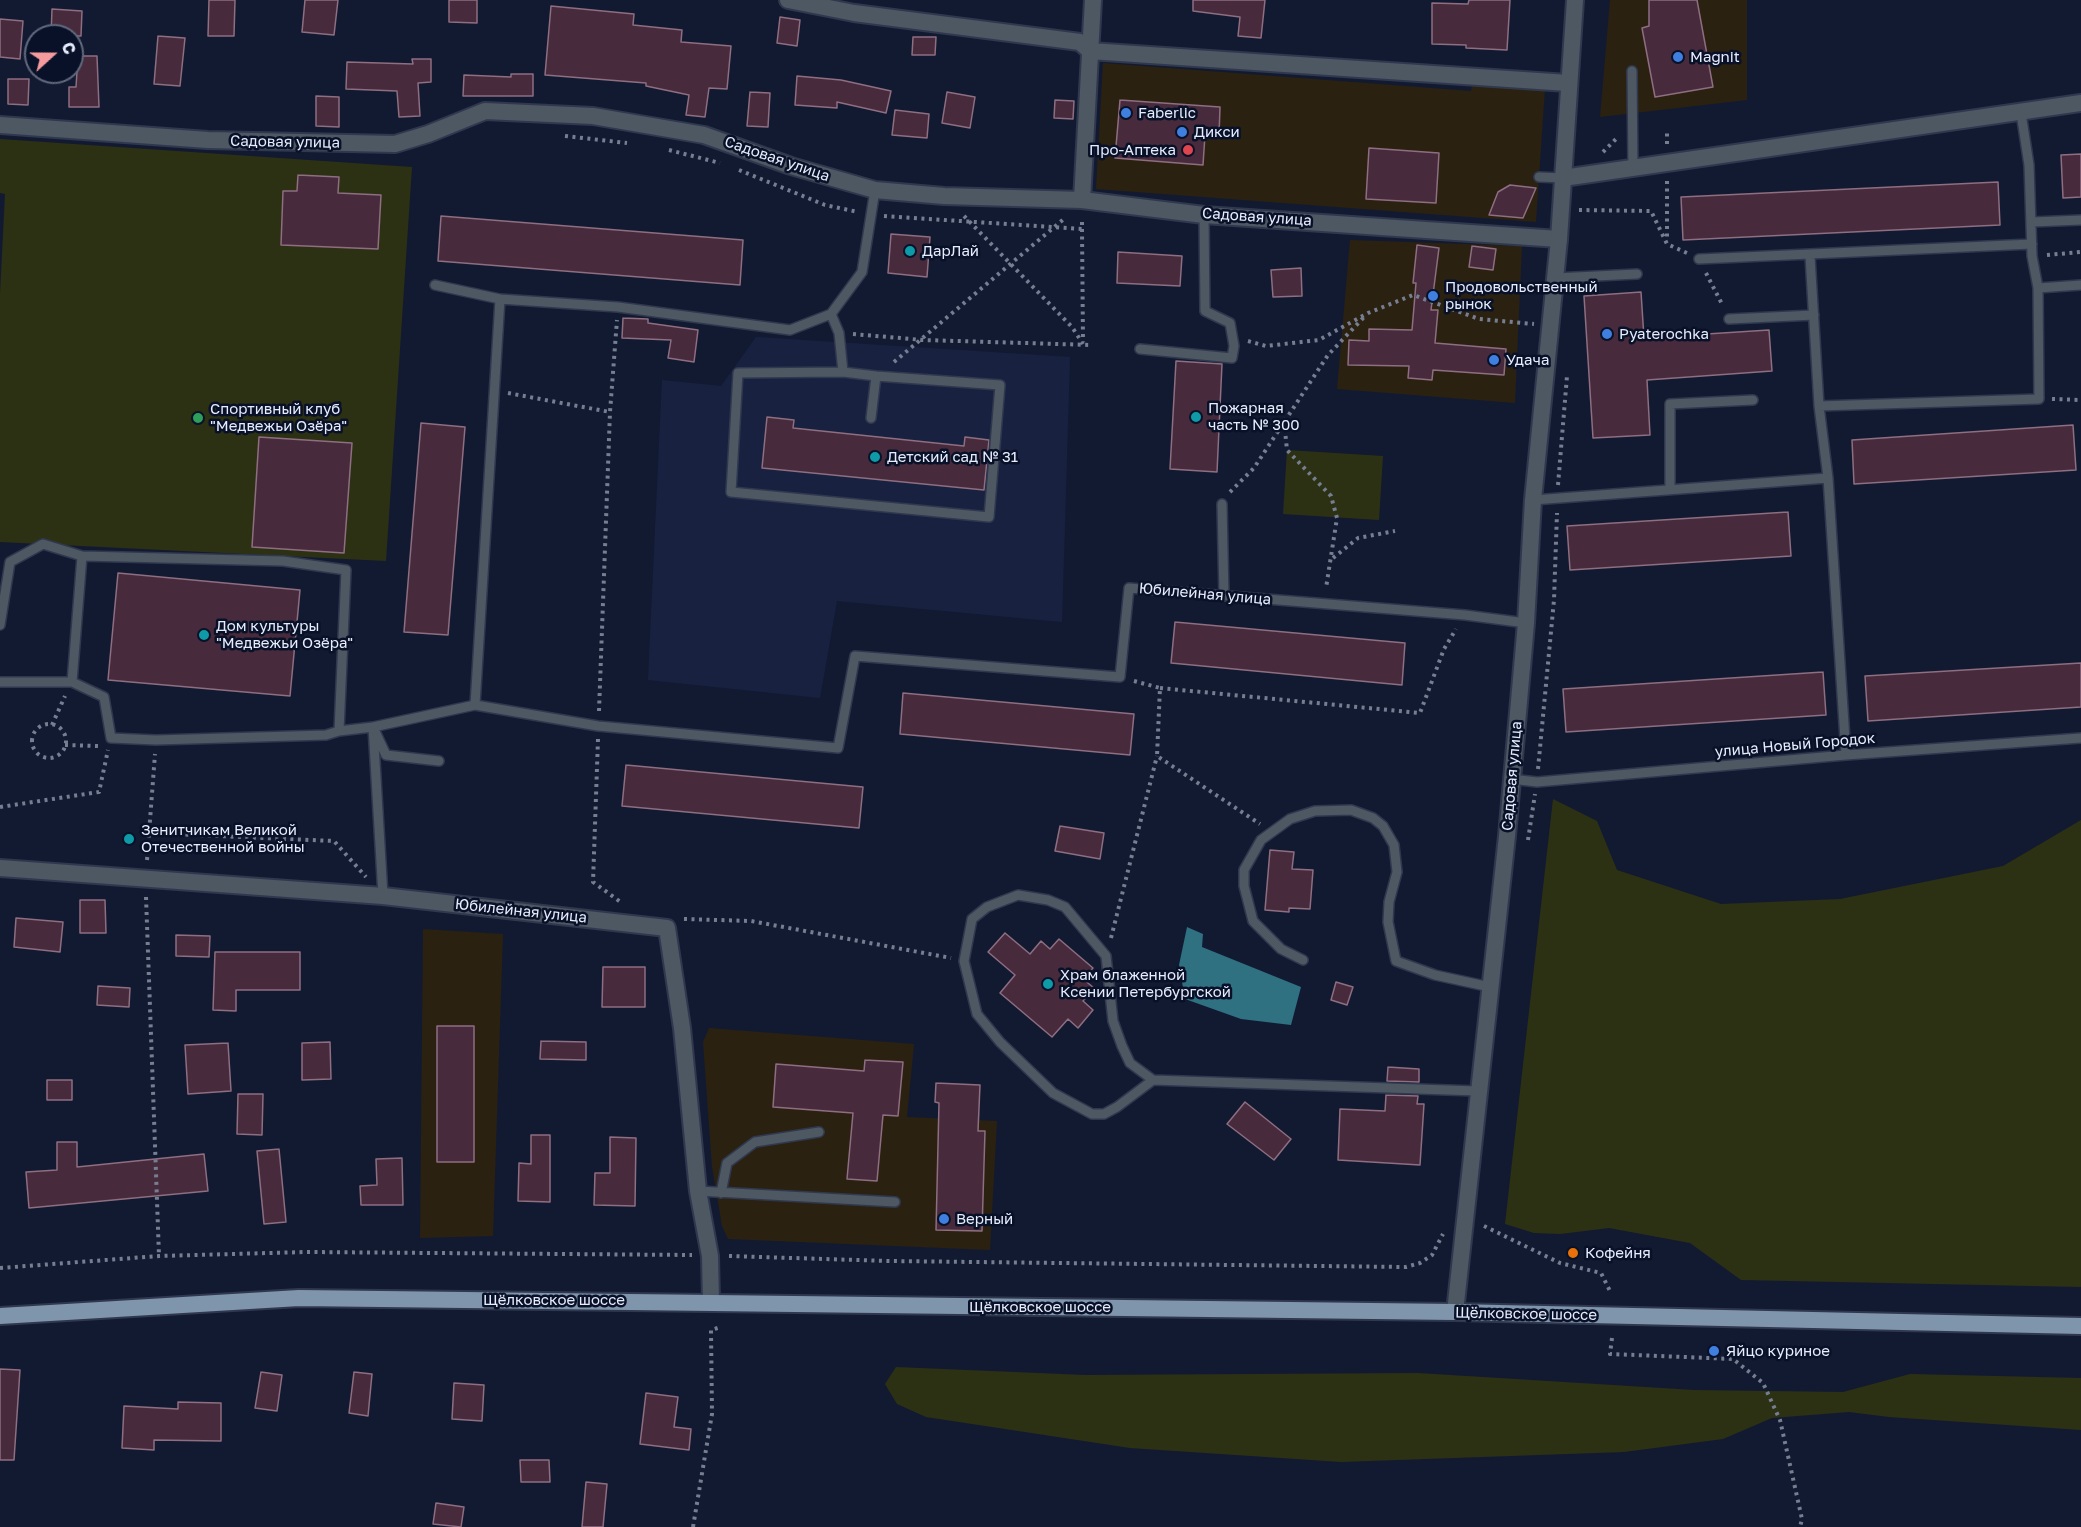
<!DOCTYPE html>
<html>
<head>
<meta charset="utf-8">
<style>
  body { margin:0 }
  #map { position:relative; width:2081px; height:1527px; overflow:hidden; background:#121a32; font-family:"Golos Text",sans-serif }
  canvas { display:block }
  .north { position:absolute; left:24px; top:24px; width:60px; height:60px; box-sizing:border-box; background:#091128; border:2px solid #61697e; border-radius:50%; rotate:69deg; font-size:16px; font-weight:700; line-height:24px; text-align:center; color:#e6edfe }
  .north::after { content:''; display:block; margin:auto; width:21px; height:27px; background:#f59b9d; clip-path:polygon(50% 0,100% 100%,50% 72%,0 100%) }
</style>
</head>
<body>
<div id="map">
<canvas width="2081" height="1527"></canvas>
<div class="north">С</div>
</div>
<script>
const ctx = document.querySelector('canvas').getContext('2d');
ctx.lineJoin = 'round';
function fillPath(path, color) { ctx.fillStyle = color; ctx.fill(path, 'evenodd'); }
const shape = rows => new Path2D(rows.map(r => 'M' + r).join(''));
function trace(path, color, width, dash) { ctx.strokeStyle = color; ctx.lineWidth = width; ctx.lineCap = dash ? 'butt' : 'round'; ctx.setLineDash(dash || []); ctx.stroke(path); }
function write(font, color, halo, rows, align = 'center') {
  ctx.font = font + ' "Golos Text",sans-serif'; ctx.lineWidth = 5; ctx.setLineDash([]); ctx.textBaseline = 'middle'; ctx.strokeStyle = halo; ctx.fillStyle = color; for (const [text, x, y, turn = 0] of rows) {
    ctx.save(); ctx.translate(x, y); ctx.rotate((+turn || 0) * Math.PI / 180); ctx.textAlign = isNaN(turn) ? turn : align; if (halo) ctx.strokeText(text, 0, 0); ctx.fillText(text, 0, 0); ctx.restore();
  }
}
fillPath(shape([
  [1610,0,1747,0,1747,100,1600,117],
  [1103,63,1471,91,1473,82,1545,88,1536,222,1096,189],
  [1350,240,1522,246,1515,403,1337,389],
  [423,929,503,934,493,1236,420,1238],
  [709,1028,914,1044,907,1117,997,1121,990,1250,728,1239,722,1226,712,1167,703,1042]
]), '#2b2111');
fillPath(shape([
  [756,337,1070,357,1062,622,837,601,820,698,648,680,662,380,721,386]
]), '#182240');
fillPath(shape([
  [0,139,412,167,386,561,0,542,0,294,5,194,0,193],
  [1287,450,1383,456,1379,520,1283,514],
  [1553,799,1597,821,1617,870,1721,904,1840,899,2003,866,2081,820,2081,1287,1741,1280,1690,1243,1609,1228,1560,1234,1534,1233,1505,1224],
  [896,1367,1085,1375,1418,1373,1694,1390,1843,1392,1910,1374,2081,1378,2081,1430,1889,1417,1849,1412,1772,1418,1723,1439,1624,1452,1341,1462,1130,1448,926,1417,897,1404,885,1384]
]), '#2d3113');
fillPath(shape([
  [1187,927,1203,934,1202,947,1301,987,1291,1025,1241,1019,1185,999,1179,965]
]), '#2f7081');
const building = shape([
  [209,0,235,0,234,36,208,36,209,0],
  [305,0,338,0,334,35,302,32,305,0],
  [449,0,477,0,477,23,449,22,449,0],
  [1193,0,1265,0,1261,38,1238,36,1240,17,1193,11,1193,0],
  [1469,0,1510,0,1507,50,1466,48,1466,45,1432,44,1432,3,1468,4,1469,0],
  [1649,0,1697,0,1713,87,1655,97,1642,28,1649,26,1649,0],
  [551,6,634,14,633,25,682,30,681,42,731,46,727,89,709,88,705,117,686,115,689,95,646,86,646,83,545,75,551,6],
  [52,9,82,11,81,36,51,36,52,9],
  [780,17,800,20,797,46,777,43,780,17],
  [0,19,23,21,20,59,0,57,0,19],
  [158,36,185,38,180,86,154,84,158,36],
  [913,37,936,37,935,55,912,55,913,37],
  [78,56,97,56,99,107,69,107,69,87,76,87,78,56],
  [412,59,431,59,431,82,418,83,420,116,399,117,397,91,346,89,347,62,413,64,412,59],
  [511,74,533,74,533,96,463,96,464,75,511,77,511,74],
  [797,76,841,80,891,91,886,113,837,102,837,108,795,105,797,76],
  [8,79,29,79,28,105,8,104,8,79],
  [750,92,770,93,768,127,747,126,750,92],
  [947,92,975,97,970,128,942,123,947,92],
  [316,96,339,97,339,127,316,126,316,96],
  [1055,100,1074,101,1073,119,1054,118,1055,100],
  [1120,100,1220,107,1219,136,1205,135,1203,165,1115,158,1120,100],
  [895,110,929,114,927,138,892,135,895,110],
  [1369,148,1439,153,1436,203,1366,199,1369,148],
  [2081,154,2081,197,2063,198,2061,155,2081,154],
  [298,175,339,177,338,193,381,195,378,249,281,245,283,191,297,191,298,175],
  [1998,182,2000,225,1683,240,1681,197,1998,182],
  [1510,185,1536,188,1523,218,1489,215,1498,192,1510,185],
  [441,216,743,240,740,285,438,261,441,216],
  [891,234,930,237,927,277,888,273,891,234],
  [1417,245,1439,248,1431,310,1438,310,1435,343,1506,349,1504,375,1433,370,1432,380,1408,378,1409,366,1348,365,1349,340,1369,341,1369,329,1412,330,1416,283,1413,283,1417,245],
  [1472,246,1496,249,1493,270,1469,267,1472,246],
  [1118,252,1182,256,1180,286,1117,283,1118,252],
  [1301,268,1302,296,1273,297,1271,270,1301,268],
  [1641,292,1644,338,1769,330,1772,371,1647,380,1650,435,1593,438,1584,296,1641,292],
  [623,318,648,319,648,323,698,330,694,362,668,358,671,340,622,338,623,318],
  [1176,361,1222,364,1217,472,1170,469,1176,361],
  [767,417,794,420,793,428,964,446,965,437,989,440,984,490,762,468,767,417],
  [421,423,465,427,448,635,404,632,421,423],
  [2073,425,2076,470,1854,484,1852,440,2073,425],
  [259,437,352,443,344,553,252,547,259,437],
  [1788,512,1791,556,1570,570,1567,526,1788,512],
  [118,573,300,590,290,696,108,680,118,573],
  [1175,622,1405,643,1402,685,1171,663,1175,622],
  [2081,663,2081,707,1868,721,1865,676,2081,663],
  [1823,672,1826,715,1566,732,1563,689,1823,672],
  [903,693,1134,714,1130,755,900,734,903,693],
  [626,765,863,787,859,828,622,806,626,765],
  [1060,826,1104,833,1100,859,1055,851,1060,826],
  [1270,850,1294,852,1292,869,1313,870,1310,909,1289,908,1289,912,1265,910,1270,850],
  [80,900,105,900,106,933,80,933,80,900],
  [16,918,63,922,60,952,14,947,16,918],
  [1005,933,1030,954,1041,941,1050,949,1059,939,1093,968,1083,979,1094,988,1083,1001,1093,1010,1078,1028,1068,1019,1052,1037,1000,993,1015,975,988,952,1005,933],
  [176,935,210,936,209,957,176,956,176,935],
  [215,952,300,952,300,990,236,990,236,1011,213,1010,215,952],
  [603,967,645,967,645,1007,602,1007,603,967],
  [1336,982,1353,987,1347,1005,1331,1000,1336,982],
  [98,986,130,988,129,1007,97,1005,98,986],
  [437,1026,474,1026,474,1162,437,1162,437,1026],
  [541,1041,586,1042,586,1060,540,1059,541,1041],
  [330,1042,331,1079,302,1080,302,1043,330,1042],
  [228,1043,231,1091,188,1094,185,1045,228,1043],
  [865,1060,903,1062,898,1116,883,1115,877,1181,847,1179,853,1113,773,1107,776,1064,864,1071,865,1060],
  [1388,1067,1419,1069,1419,1082,1387,1081,1388,1067],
  [47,1080,72,1080,72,1100,47,1100,47,1080],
  [936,1083,980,1085,978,1131,985,1131,982,1231,936,1230,939,1103,935,1102,936,1083],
  [238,1094,263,1094,262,1135,237,1134,238,1094],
  [1386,1095,1418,1096,1417,1104,1424,1104,1420,1165,1338,1160,1340,1109,1385,1111,1386,1095],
  [1245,1102,1291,1139,1274,1160,1227,1124,1245,1102],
  [531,1135,550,1135,550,1202,518,1201,519,1163,531,1164,531,1135],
  [610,1137,636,1138,635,1206,594,1205,595,1173,610,1173,610,1137],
  [57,1142,77,1142,77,1167,204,1154,208,1191,29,1208,26,1172,57,1170,57,1142],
  [279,1149,286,1222,264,1224,257,1151,279,1149],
  [402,1158,403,1205,361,1205,360,1186,377,1185,376,1159,402,1158],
  [0,1369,20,1370,14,1460,0,1460,0,1369],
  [261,1372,282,1375,277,1411,255,1408,261,1372],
  [354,1372,372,1374,368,1416,349,1413,354,1372],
  [454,1383,484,1385,482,1421,452,1419,454,1383],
  [646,1393,678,1397,674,1427,691,1429,689,1450,640,1444,646,1393],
  [178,1402,221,1403,221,1441,154,1440,154,1450,122,1448,124,1406,178,1409,178,1402],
  [520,1460,549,1460,550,1482,521,1482,520,1460],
  [586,1482,607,1484,603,1527,582,1527,586,1482],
  [436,1503,464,1507,461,1527,433,1524,436,1503]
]);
fillPath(building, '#472b3c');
trace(building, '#8e6e81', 1.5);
const service = shape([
  [1632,71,1633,169],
  [1539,177,1563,178],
  [2032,222,2081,220],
  [1810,256,1819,406,1828,478],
  [1699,259,2032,244],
  [1555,278,1637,274],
  [435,285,500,299,475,705,598,726,838,748,855,656,1120,677,1129,588,1465,615,1526,623],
  [2038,288,2081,285],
  [500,299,618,307,790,330,831,314,862,272,875,190],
  [831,314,839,333,843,372,876,376,871,418],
  [1729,319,1814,315],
  [1140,349,1232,358,1234,346,1230,323,1205,311,1204,215],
  [843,372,738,373,731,492,989,517,1000,385,876,376],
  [1819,406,2039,399,2038,288,2032,256,2029,165,2021,113],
  [1670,488,1670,404,1753,400],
  [1533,500,1828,478,1846,755],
  [1222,504,1224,596],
  [0,625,10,562,43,544,82,556],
  [0,682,72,682],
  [339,731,326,735,156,740,111,738,104,697,72,682,82,556,283,561,346,570,339,731,373,727,386,755,439,761],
  [1511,779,1537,782,1846,755,2081,738],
  [383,896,373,727,475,705],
  [1303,960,1281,949,1253,921,1244,886,1244,870,1261,840,1290,819,1315,811,1351,810,1373,818,1383,826,1394,845,1397,872,1389,902,1388,922,1396,961,1435,975,1490,987],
  [1153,1080,1130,1063,1122,1046,1113,1021,1106,956,1065,907,1048,900,1018,895,987,907,972,919,964,961,977,1014,1000,1042,1053,1093,1092,1114,1104,1114,1117,1107,1153,1080,1477,1091],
  [698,1191,895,1202],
  [721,1193,727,1163,755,1142,819,1132]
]);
const minor = shape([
  [788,0,854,13,1080,42,1090,51,1568,83],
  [0,125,208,140,395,144,428,134,485,111,593,116,704,135,791,166,875,190,944,196,1082,200,1204,215,1559,239],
  [1563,178,2081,103],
  [1082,200,1093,0],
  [0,868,383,896,667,928,682,1028,698,1191,710,1256,711,1301]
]);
const tertiary = shape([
  [1455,1312,1507,836,1526,623,1533,500,1559,239,1575,0]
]);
const primary = shape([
  [0,1316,299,1298,1455,1312,2081,1326]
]);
trace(service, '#30384f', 12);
trace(minor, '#30384f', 20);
trace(tertiary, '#30384f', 20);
trace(primary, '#30384f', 20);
trace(shape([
  [565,136,627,143],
  [1667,144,1667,131],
  [669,150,720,163],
  [1603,152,1617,138],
  [739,170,825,205,858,212],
  [1667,181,1667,240],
  [1579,210,1651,211,1667,244,1687,253],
  [884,216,1082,229,1082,219],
  [964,216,1072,327,1083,344],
  [1082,229,1083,342],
  [2047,255,2081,252],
  [1706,273,1723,306],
  [853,334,923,340,1092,345],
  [1248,341,1266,346,1319,340,1368,313,1413,295,1479,319,1534,324],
  [894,362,1065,218],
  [508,393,610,412],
  [2052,399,2081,400],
  [1284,421,1287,450,1331,496,1337,518,1326,588],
  [1558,485,1567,376],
  [1230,492,1254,468,1328,355,1365,316],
  [1333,558,1358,538,1395,531],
  [1134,681,1160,688,1157,756,1260,824],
  [1160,688,1420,713,1444,649,1456,629],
  [599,711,610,412,617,320],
  '32 741a17 17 0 1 1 34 0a17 17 0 1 1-34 0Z',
  [52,725,65,696],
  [598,739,593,882,622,903],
  [65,745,99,746],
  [1538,769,1554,600,1557,513],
  [0,807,99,792,108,750],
  [148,833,334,841,366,877],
  [1528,840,1535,794],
  [147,860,155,754],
  [146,897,159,1256],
  [684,919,751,921,951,958],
  [1111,938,1157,756],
  [1484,1226,1560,1263,1601,1273,1611,1293],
  [729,1256,888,1261,1406,1267,1420,1263,1432,1255,1443,1234],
  [0,1268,159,1256,306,1252,692,1255],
  [1612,1338,1610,1354,1733,1359,1763,1383,1780,1420,1802,1519,1800,1527],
  [693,1527,712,1414,711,1330,721,1327]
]), '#767e92', 4, [3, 4.5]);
trace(service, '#4d5862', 9);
trace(minor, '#4d5862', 16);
trace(tertiary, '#4d5862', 16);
trace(primary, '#7f95ab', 16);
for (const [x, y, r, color] of [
  [1678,57,6,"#3f7fe0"],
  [1126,113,6,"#3f7fe0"],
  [1182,132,6,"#3f7fe0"],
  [1188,150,6,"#e0444e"],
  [910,251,6,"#0f9aa8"],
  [1433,296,6,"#3f7fe0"],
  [1607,334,6,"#3f7fe0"],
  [1494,360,6,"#3f7fe0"],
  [1196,417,6,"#0f9aa8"],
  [198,418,6,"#2e9e5b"],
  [875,457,6,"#0f9aa8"],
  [204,635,6,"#0f9aa8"],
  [129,839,6,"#0f9aa8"],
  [1048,984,6,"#0f9aa8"],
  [944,1219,6,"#3f7fe0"],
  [1573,1253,6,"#e8710a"],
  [1714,1351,6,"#3f7fe0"]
]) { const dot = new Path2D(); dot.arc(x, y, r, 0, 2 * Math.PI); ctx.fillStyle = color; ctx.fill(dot); trace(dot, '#091128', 2); }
write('15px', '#e6edfe', '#091128', [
  ["Magnit",1690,57],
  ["Faberlic",1138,113],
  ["Дикси",1194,132],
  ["Про-Аптека",1176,150,"right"],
  ["ДарЛай",922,251],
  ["Продовольственный",1445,287],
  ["рынок",1445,304],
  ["Pyaterochka",1619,334],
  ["Удача",1506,360],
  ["Пожарная",1208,408],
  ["часть № 300",1208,425],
  ["Спортивный клуб",210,409],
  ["\"Медвежьи Озёра\"",210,426],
  ["Детский сад № 31",887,457],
  ["Дом культуры",216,626],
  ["\"Медвежьи Озёра\"",216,643],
  ["Зенитчикам Великой",141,830],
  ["Отечественной войны",141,847],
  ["Храм блаженной",1060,975],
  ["Ксении Петербургской",1060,992],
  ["Верный",956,1219],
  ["Кофейня",1585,1253],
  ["Яйцо куриное",1726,1351]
], 'left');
write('15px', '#e6edfe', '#091128', [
  ["Садовая улица",285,142,1],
  ["Садовая улица",777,159,19],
  ["Садовая улица",1257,217,4],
  ["Юбилейная улица",1205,594,5],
  ["улица Новый Городок",1795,745,-5],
  ["Садовая улица",1512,776,-85],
  ["Юбилейная улица",521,911,6],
  ["Щёлковское шоссе",554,1300],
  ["Щёлковское шоссе",1040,1307],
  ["Щёлковское шоссе",1526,1314,1]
]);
</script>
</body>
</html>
